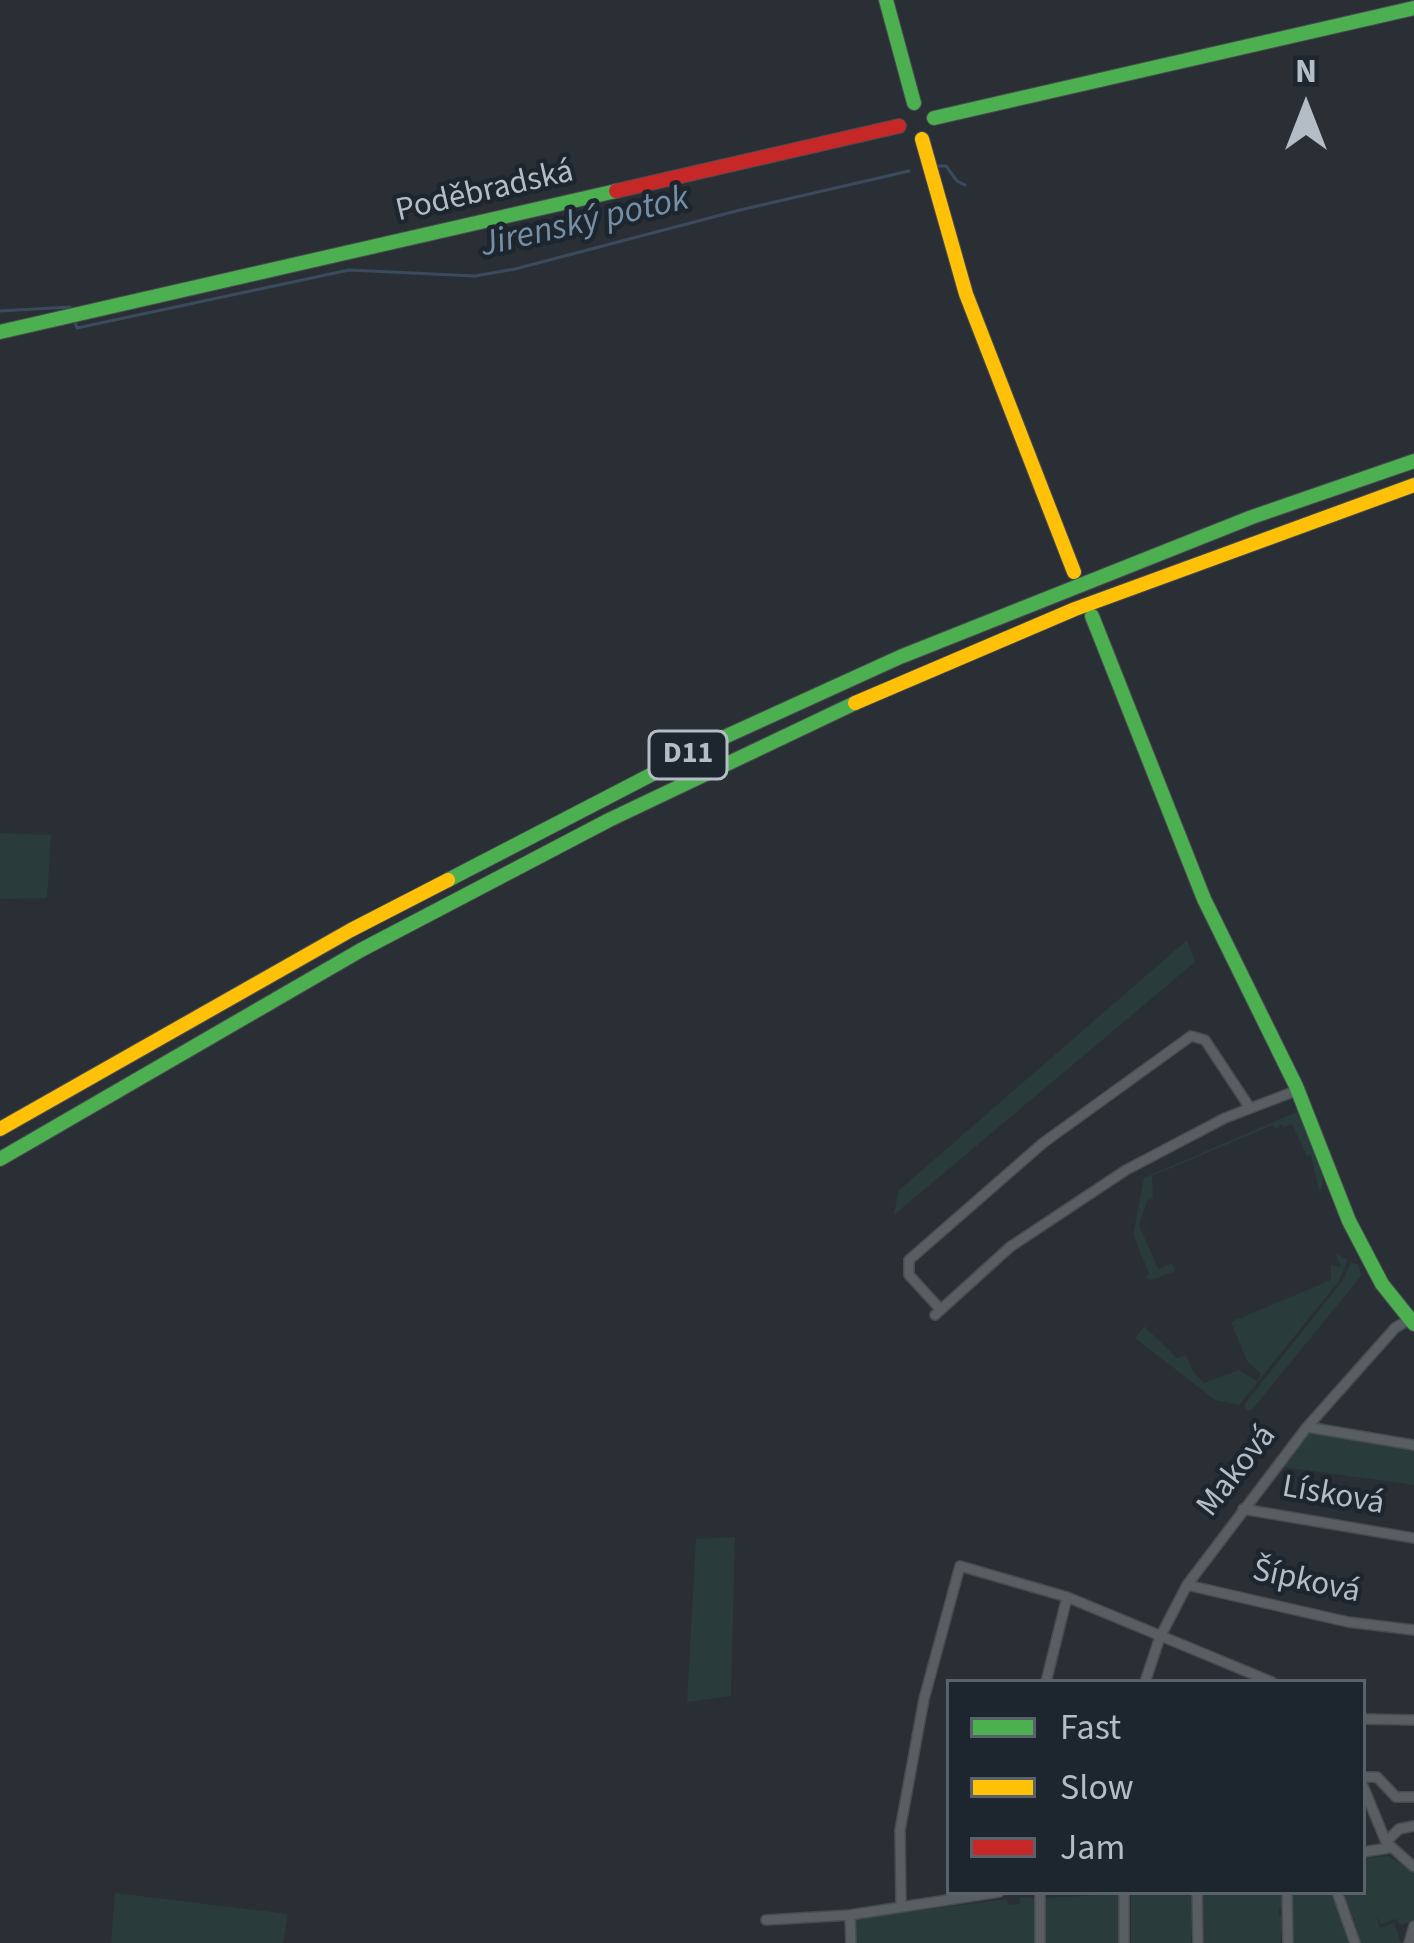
<!DOCTYPE html>
<html>
<head>
<meta charset="utf-8">
<style>
  body { margin:0 }
  #map { position:relative; width:1414px; height:1943px; overflow:hidden; background:#2a2f35; font-family:"Source Sans 3",sans-serif }
  canvas { display:block }
  .legend { position:absolute; left:946px; top:1679px; width:420px; height:216px; box-sizing:border-box; background:#1d262e; border:3px solid #59626a; margin:0; padding:15px 21px; list-style:none; font-size:36px; color:#b4bcc5 }
  .legend li { display:flex; align-items:center; gap:24px; height:60px }
  .legend b { width:60px; border:3px solid #59626a }
  .north { position:absolute; left:1246px; top:48px; width:120px; height:120px; -webkit-text-stroke:9px #1d262e; paint-order:stroke; rotate:0deg; font-size:33px; font-weight:700; line-height:48px; text-align:center; color:#b4bcc5 }
  .north::after { content:''; display:block; margin:auto; width:42px; height:54px; background:#b4bcc5; clip-path:polygon(50% 0,100% 100%,50% 72%,0 100%) }
</style>
</head>
<body>
<div id="map">
<canvas width="1414" height="1943"></canvas>
<ul class="legend">
<li><b style="height:15px;background:#4caf50"></b>Fast</li>
<li><b style="height:15px;background:#ffc107"></b>Slow</li>
<li><b style="height:15px;background:#c62828"></b>Jam</li>
</ul>
<div class="north">N</div>
</div>
<script>
const ctx = document.querySelector('canvas').getContext('2d');
ctx.lineJoin = 'round';
function fillPath(path, color) { ctx.fillStyle = color; ctx.fill(path, 'evenodd'); }
const shape = rows => new Path2D(rows.map(r => 'M' + r).join(''));
function trace(path, color, width, dash) { ctx.strokeStyle = color; ctx.lineWidth = width; ctx.lineCap = dash ? 'butt' : 'round'; ctx.setLineDash(dash || []); ctx.stroke(path); }
function write(font, color, halo, rows, align = 'center') {
  ctx.font = font + ' "Source Sans 3",sans-serif'; ctx.lineWidth = 9; ctx.setLineDash([]); ctx.textBaseline = 'middle'; ctx.strokeStyle = halo; ctx.fillStyle = color; for (const [text, x, y, turn = 0] of rows) {
    ctx.save(); ctx.translate(x, y); ctx.rotate((+turn || 0) * Math.PI / 180); ctx.textAlign = isNaN(turn) ? turn : align; if (halo) ctx.strokeText(text, 0, 0); ctx.fillText(text, 0, 0); ctx.restore();
  }
}
fillPath(shape([
  [0,833,51,835,47,898,0,899],
  [1187,940,1195,962,894,1215,898,1191],
  [1301,1110,1323,1178,1322,1188,1319,1190,1311,1155,1307,1156,1292,1124,1284,1127,1282,1124,1275,1129,1273,1125,1152,1176,1153,1198,1147,1201,1139,1225,1158,1269,1172,1263,1175,1271,1152,1280,1145,1278,1149,1273,1133,1235,1144,1178],
  [1336,1254,1348,1260,1338,1282,1239,1405,1215,1400,1135,1338,1144,1326,1177,1358,1186,1355,1194,1373,1204,1383,1239,1370,1257,1381,1261,1374,1247,1361,1231,1322,1331,1280,1331,1265,1341,1267],
  [1351,1262,1359,1265,1361,1276,1251,1411,1246,1409,1244,1405,1343,1280],
  [1314,1433,1414,1449,1414,1485,1284,1467,1308,1435],
  [735,1537,731,1696,687,1702,696,1539],
  [1389,1856,1414,1873,1414,1921,1400,1925,1396,1919,1381,1924,1376,1917,1380,1928,1394,1923,1400,1941,1406,1943,1357,1943,1352,1925,1355,1919,1350,1917,1340,1892,1363,1892,1363,1858],
  [1193,1892,1191,1943,1131,1943,1131,1894],
  [1200,1892,1284,1892,1283,1906,1279,1908,1279,1915,1283,1916,1280,1943,1201,1943],
  [1292,1892,1335,1892,1352,1943,1293,1943],
  [115,1893,288,1914,283,1943,111,1943],
  [1118,1894,1118,1943,1045,1943,1045,1898],
  [1020,1897,1034,1898,1034,1943,856,1943,855,1919,1007,1899,1007,1905,1020,1904]
]), '#2a3b3b');
trace(shape([
  [937,166,946,166,957,181,965,185],
  [0,311,70,307,72,312],
  [75,322,77,328,349,270,475,276,515,269,740,210,909,171]
]), '#3a4b5d', 3);
const street = shape([
  [941,1310,909,1275,909,1260,1043,1143,1191,1036,1205,1040,1250,1108],
  [935,1315,1010,1247,1126,1170,1225,1118,1298,1090],
  [1307,1427,1414,1445],
  [1243,1509,1414,1538],
  [1187,1585,1348,1622,1414,1630],
  [1046,1682,1067,1597],
  [1145,1682,1160,1637,1187,1585,1307,1427,1395,1328,1412,1318],
  [1363,1719,1414,1720],
  [1363,1777,1377,1777,1396,1797,1414,1797],
  [1363,1786,1386,1842,1414,1867],
  [1386,1842,1399,1829,1414,1826],
  [1363,1852,1389,1848],
  [1040,1892,1040,1943],
  [1124,1892,1124,1943],
  [1197,1892,1198,1943],
  [1287,1892,1288,1943],
  [1337,1892,1355,1943],
  [901,1907,900,1830,924,1699,960,1566,1067,1597,1272,1682],
  [850,1915,851,1943],
  [766,1920,850,1915,999,1892],
  [1409,1943,1414,1926]
]);
const fast = shape([
  [886,0,914,103],
  [934,118,1414,8],
  [0,332,616,191],
  [1092,616,1204,899,1296,1086,1349,1221,1382,1284,1414,1324],
  [448,880,720,739,900,657,1252,517,1414,461],
  [0,1159,361,950,609,820,855,703]
]);
const slow = shape([
  [922,139,966,294,1074,572],
  [855,703,1075,609,1414,485],
  [0,1129,351,930,448,880]
]);
const jam = shape([
  [616,191,899,126]
]);
trace(street, '#484b4f', 12);
trace(fast, '#484b4f', 16);
trace(slow, '#484b4f', 16);
trace(jam, '#484b4f', 16);
trace(street, '#595e62', 9);
trace(fast, '#4caf50', 14);
trace(slow, '#ffc107', 14);
trace(jam, '#c62828', 14);
for (const [x, y, w] of [
  [688,755,78]
]) { const box = new Path2D(); box.roundRect(x - w / 2, y - 24, w, 48, 9); ctx.fillStyle = '#1d262e'; ctx.fill(box); trace(box, '#b4bcc5', 3); }
write('bold 30px', '#b4bcc5', null, [
  ["D11",688,755]
]);
write('33px', '#b4bcc5', '#1d262e', [
  ["Poděbradská",485,193,-13],
  ["Maková",1238,1472,-52],
  ["Lísková",1333,1497,10],
  ["Šípková",1306,1583,12]
]);
write('italic 36px', '#778fa6', '#1d262e', [
  ["Jirenský potok",585,224,-13]
]);
</script>
</body>
</html>
